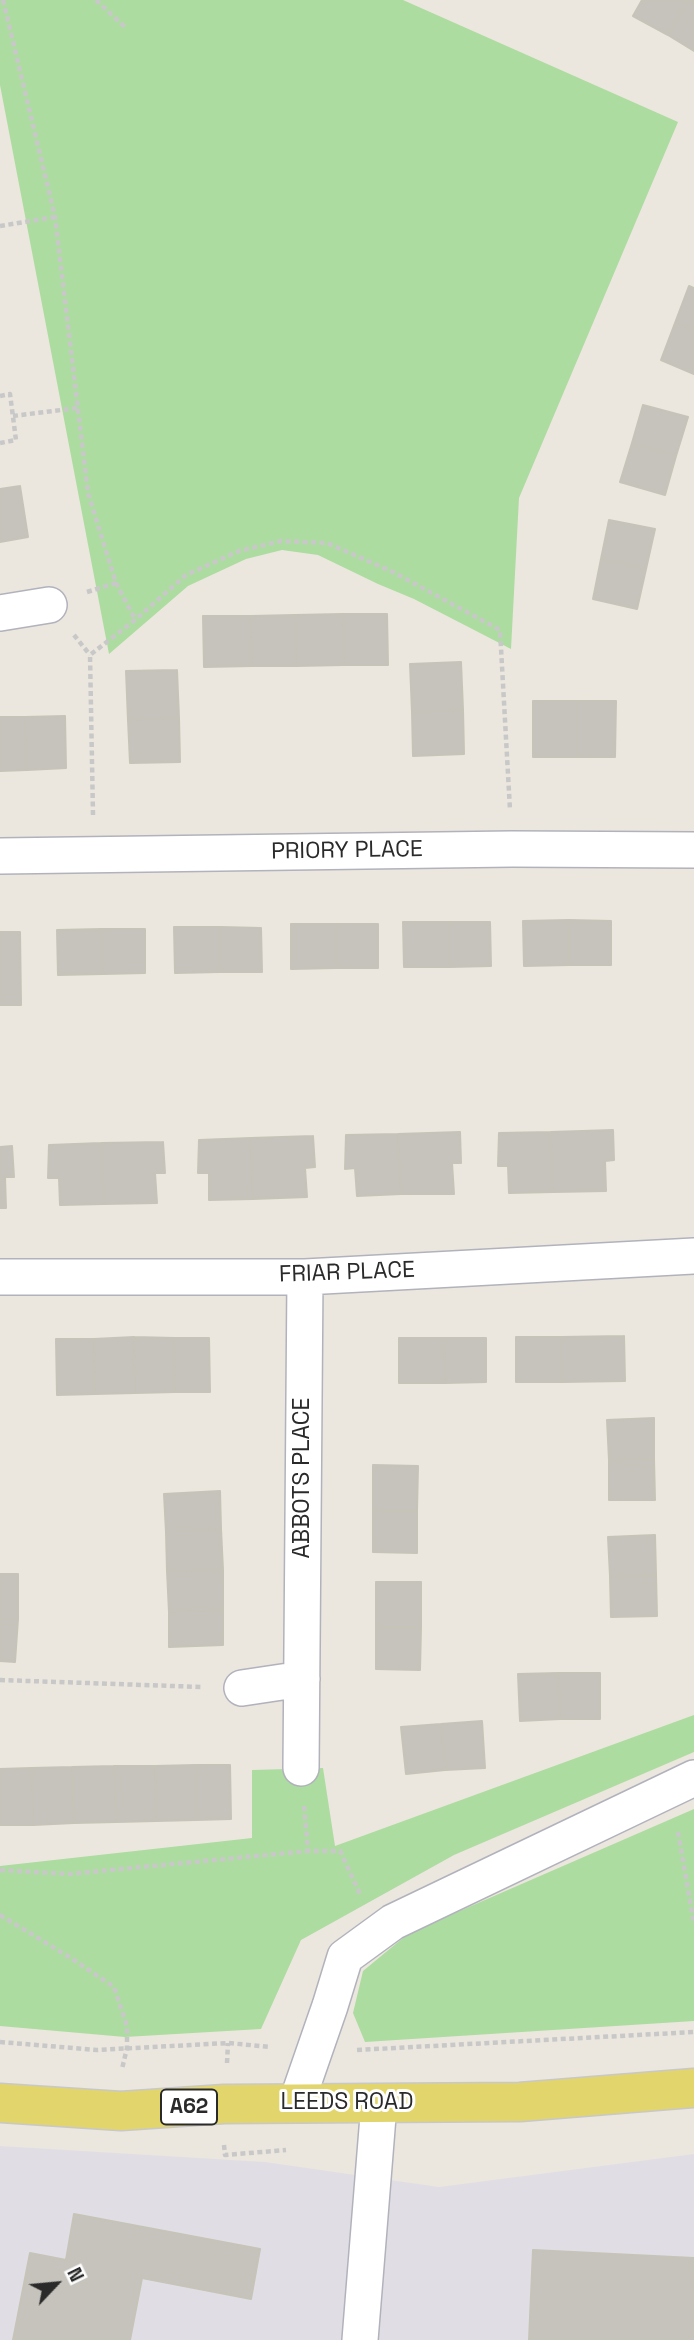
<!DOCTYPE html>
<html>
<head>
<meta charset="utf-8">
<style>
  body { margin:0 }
  #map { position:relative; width:694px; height:2340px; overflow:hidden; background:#ebe7de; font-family:"Space Grotesk",sans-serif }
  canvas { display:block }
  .north { position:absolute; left:21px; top:2249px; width:70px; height:70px; -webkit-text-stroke:5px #fff; paint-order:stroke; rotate:64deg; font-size:19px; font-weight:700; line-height:28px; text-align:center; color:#2a2a2a }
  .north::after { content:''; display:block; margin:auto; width:24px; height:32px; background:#2a2a2a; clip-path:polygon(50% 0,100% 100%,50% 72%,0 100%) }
</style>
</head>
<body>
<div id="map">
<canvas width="694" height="2340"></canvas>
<div class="north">N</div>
</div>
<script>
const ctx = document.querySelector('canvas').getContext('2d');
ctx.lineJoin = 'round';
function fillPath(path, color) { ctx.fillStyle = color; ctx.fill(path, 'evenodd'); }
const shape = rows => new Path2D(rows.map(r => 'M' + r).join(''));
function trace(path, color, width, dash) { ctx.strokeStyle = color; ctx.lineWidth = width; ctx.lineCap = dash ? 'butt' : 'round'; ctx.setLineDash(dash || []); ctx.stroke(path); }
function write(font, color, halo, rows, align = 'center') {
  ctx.font = font + ' "Space Grotesk",sans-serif'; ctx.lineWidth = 6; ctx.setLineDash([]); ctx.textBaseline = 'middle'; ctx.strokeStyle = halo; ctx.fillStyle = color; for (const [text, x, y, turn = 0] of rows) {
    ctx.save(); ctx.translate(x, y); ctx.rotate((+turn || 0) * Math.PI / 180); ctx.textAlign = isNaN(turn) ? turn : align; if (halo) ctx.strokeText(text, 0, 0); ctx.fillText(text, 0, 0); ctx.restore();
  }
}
fillPath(shape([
  [0,2146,265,2162,439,2187,694,2154,694,2340,0,2340]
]), '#e0dee4');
fillPath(shape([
  [0,0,403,0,678,122,519,498,511,649,414,599,378,584,318,555,282,550,246,559,188,586,109,654,0,85],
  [694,1715,694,1752,454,1855,301,1940,261,2029,125,2037,0,2026,0,1866,252,1838,252,1770,323,1768,335,1846],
  [694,1809,694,2021,365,2042,353,2013,363,1971,409,1933]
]), '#addca0');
const building = shape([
  [642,0,688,0,668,35,633,16,642,0],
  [688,0,694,0,694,51,668,35,688,0],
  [689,286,694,288,694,330,675,323,689,286],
  [675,323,694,330,694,374,661,360,675,323],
  [643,405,688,417,676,456,632,443,643,405],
  [632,443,676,456,665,495,620,482,632,443],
  [20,486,28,537,0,542,0,489,20,486],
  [609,520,655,529,646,569,601,559,609,520],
  [601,559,646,569,637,609,593,599,601,559],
  [343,614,344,665,296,666,295,615,343,614],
  [343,614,387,614,388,665,344,665,343,614],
  [295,615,296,666,252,666,251,616,295,615],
  [203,616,251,616,252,666,204,667,203,616],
  [461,662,463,710,412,712,410,664,461,662],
  [177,670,179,718,128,720,126,671,177,670],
  [533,701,577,701,577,757,533,757,533,701],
  [577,701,616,701,615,757,577,757,577,701],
  [463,710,464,754,413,756,412,712,463,710],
  [65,716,66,768,27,770,25,717,65,716],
  [0,717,25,717,27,770,0,771,0,717],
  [179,718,180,762,130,763,128,720,179,718],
  [569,920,569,965,524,966,523,921,569,920],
  [569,920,611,921,611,965,569,965,569,920],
  [403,922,449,922,449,967,404,967,403,922],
  [449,922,490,922,491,966,449,967,449,922],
  [291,924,336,924,336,968,291,969,291,924],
  [336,924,378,924,378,968,336,968,336,924],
  [174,927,220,927,220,972,175,973,174,927],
  [220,927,261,928,262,972,220,972,220,927],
  [102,929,145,929,145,973,103,974,102,929],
  [102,929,103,974,58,975,57,930,102,929],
  [0,932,20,932,21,1005,0,1005,0,932],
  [613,1130,614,1160,605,1161,606,1191,553,1192,551,1132,613,1130],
  [460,1132,461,1163,452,1163,454,1194,401,1194,398,1134,460,1132],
  [551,1132,553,1192,509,1193,508,1166,498,1166,499,1133,551,1132],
  [398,1134,401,1194,357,1196,355,1168,345,1169,346,1135,398,1134],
  [313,1136,315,1167,305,1168,307,1197,253,1199,251,1138,313,1136],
  [251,1138,253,1199,209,1200,209,1173,198,1173,199,1140,251,1138],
  [163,1142,165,1173,155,1173,157,1203,104,1204,101,1143,163,1142],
  [101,1143,104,1204,60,1205,59,1178,48,1178,49,1145,101,1143],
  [12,1146,14,1177,5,1177,6,1208,0,1208,0,1147,12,1146],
  [624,1336,625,1381,562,1382,561,1337,624,1336],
  [134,1337,135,1393,95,1394,94,1339,134,1337],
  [134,1337,174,1338,175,1392,135,1393,134,1337],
  [516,1337,561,1337,562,1382,516,1382,516,1337],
  [174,1338,209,1338,210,1392,175,1392,174,1338],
  [399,1338,444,1338,445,1383,399,1383,399,1338],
  [444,1338,486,1338,486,1382,445,1383,444,1338],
  [56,1339,94,1339,95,1394,57,1395,56,1339],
  [654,1418,654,1459,609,1460,607,1420,654,1418],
  [654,1459,655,1500,609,1500,609,1460,654,1459],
  [373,1465,418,1466,417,1511,373,1511,373,1465],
  [220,1491,221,1529,166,1532,164,1494,220,1491],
  [373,1511,417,1511,417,1553,373,1552,373,1511],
  [221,1529,223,1570,167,1571,166,1532,221,1529],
  [655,1535,656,1575,610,1576,608,1537,655,1535],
  [223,1570,223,1610,169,1612,167,1571,223,1570],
  [0,1574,18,1574,18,1619,0,1619,0,1574],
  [656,1575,657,1616,611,1617,610,1576,656,1575],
  [376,1582,421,1582,421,1627,376,1627,376,1582],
  [223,1610,223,1645,169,1647,169,1612,223,1610],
  [0,1619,18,1619,15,1662,0,1661,0,1619],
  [376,1627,421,1627,420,1670,376,1669,376,1627],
  [559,1673,560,1719,520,1721,518,1674,559,1673],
  [559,1673,600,1673,600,1719,560,1719,559,1673],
  [482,1721,485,1768,445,1770,441,1724,482,1721],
  [441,1724,445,1770,406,1774,401,1727,441,1724],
  [196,1765,230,1765,231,1819,196,1820,196,1765],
  [196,1765,196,1820,156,1821,155,1766,196,1765],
  [114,1766,155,1766,156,1821,116,1822,114,1766],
  [114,1766,116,1822,74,1823,72,1767,114,1766],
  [72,1767,74,1823,33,1825,32,1768,72,1767],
  [32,1768,33,1825,0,1825,0,1769,32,1768],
  [74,2214,260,2249,251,2299,142,2278,130,2340,13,2340,30,2253,66,2260,74,2214],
  [533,2250,694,2258,694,2340,529,2340,533,2250]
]);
fillPath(building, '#c6c3bd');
trace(building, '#c6c3b8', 2);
const street = shape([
  [0,613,49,605],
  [0,856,512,849,694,850],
  [0,1277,305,1277,694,1256],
  [242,1688,302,1679],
  [301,1768,305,1277],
  [296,2104,330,2006,345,1957,393,1922,694,1778],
  [360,2340,379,2104]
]);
const primary = shape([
  [0,2103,121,2111,224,2104,520,2102,694,2088]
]);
trace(street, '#b1b2bc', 38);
trace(primary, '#c8c8c8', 41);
trace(shape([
  [3,0,55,217,88,493,116,583,135,619],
  [96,0,127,29],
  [0,226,55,217],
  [0,396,10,394,16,440,0,443],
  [13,416,77,408],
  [87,592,116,583],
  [74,635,90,655],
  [93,815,90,655,135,620,186,575,239,551,281,541,327,543,393,572,500,630,510,810],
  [0,1680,202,1687],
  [304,1806,308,1851,340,1851,360,1894],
  [678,1832,694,1924],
  [0,1870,69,1874,308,1851],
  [0,1915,71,1958,114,1987,127,2026,127,2048,122,2069],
  [0,2042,97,2050,228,2043,271,2047],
  [357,2050,694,2032],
  [227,2063,228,2043],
  [224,2145,225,2155,286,2150]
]), '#c8c8c8', 4.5, [5, 3.5]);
trace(street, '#fff', 35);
trace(primary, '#e2d56c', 38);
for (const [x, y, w] of [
  [189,2107,56]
]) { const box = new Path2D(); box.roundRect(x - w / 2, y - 17.5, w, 35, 5); ctx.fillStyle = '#fff'; ctx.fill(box); trace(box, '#2a2a2a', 2); }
write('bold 21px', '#2a2a2a', null, [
  ["A62",189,2107]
]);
write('23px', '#2a2a2a', '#fff', [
  ["PRIORY PLACE",347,851,-1],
  ["FRIAR PLACE",347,1273,-2],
  ["ABBOTS PLACE",303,1478,-90],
  ["LEEDS ROAD",347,2103]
]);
</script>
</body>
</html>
